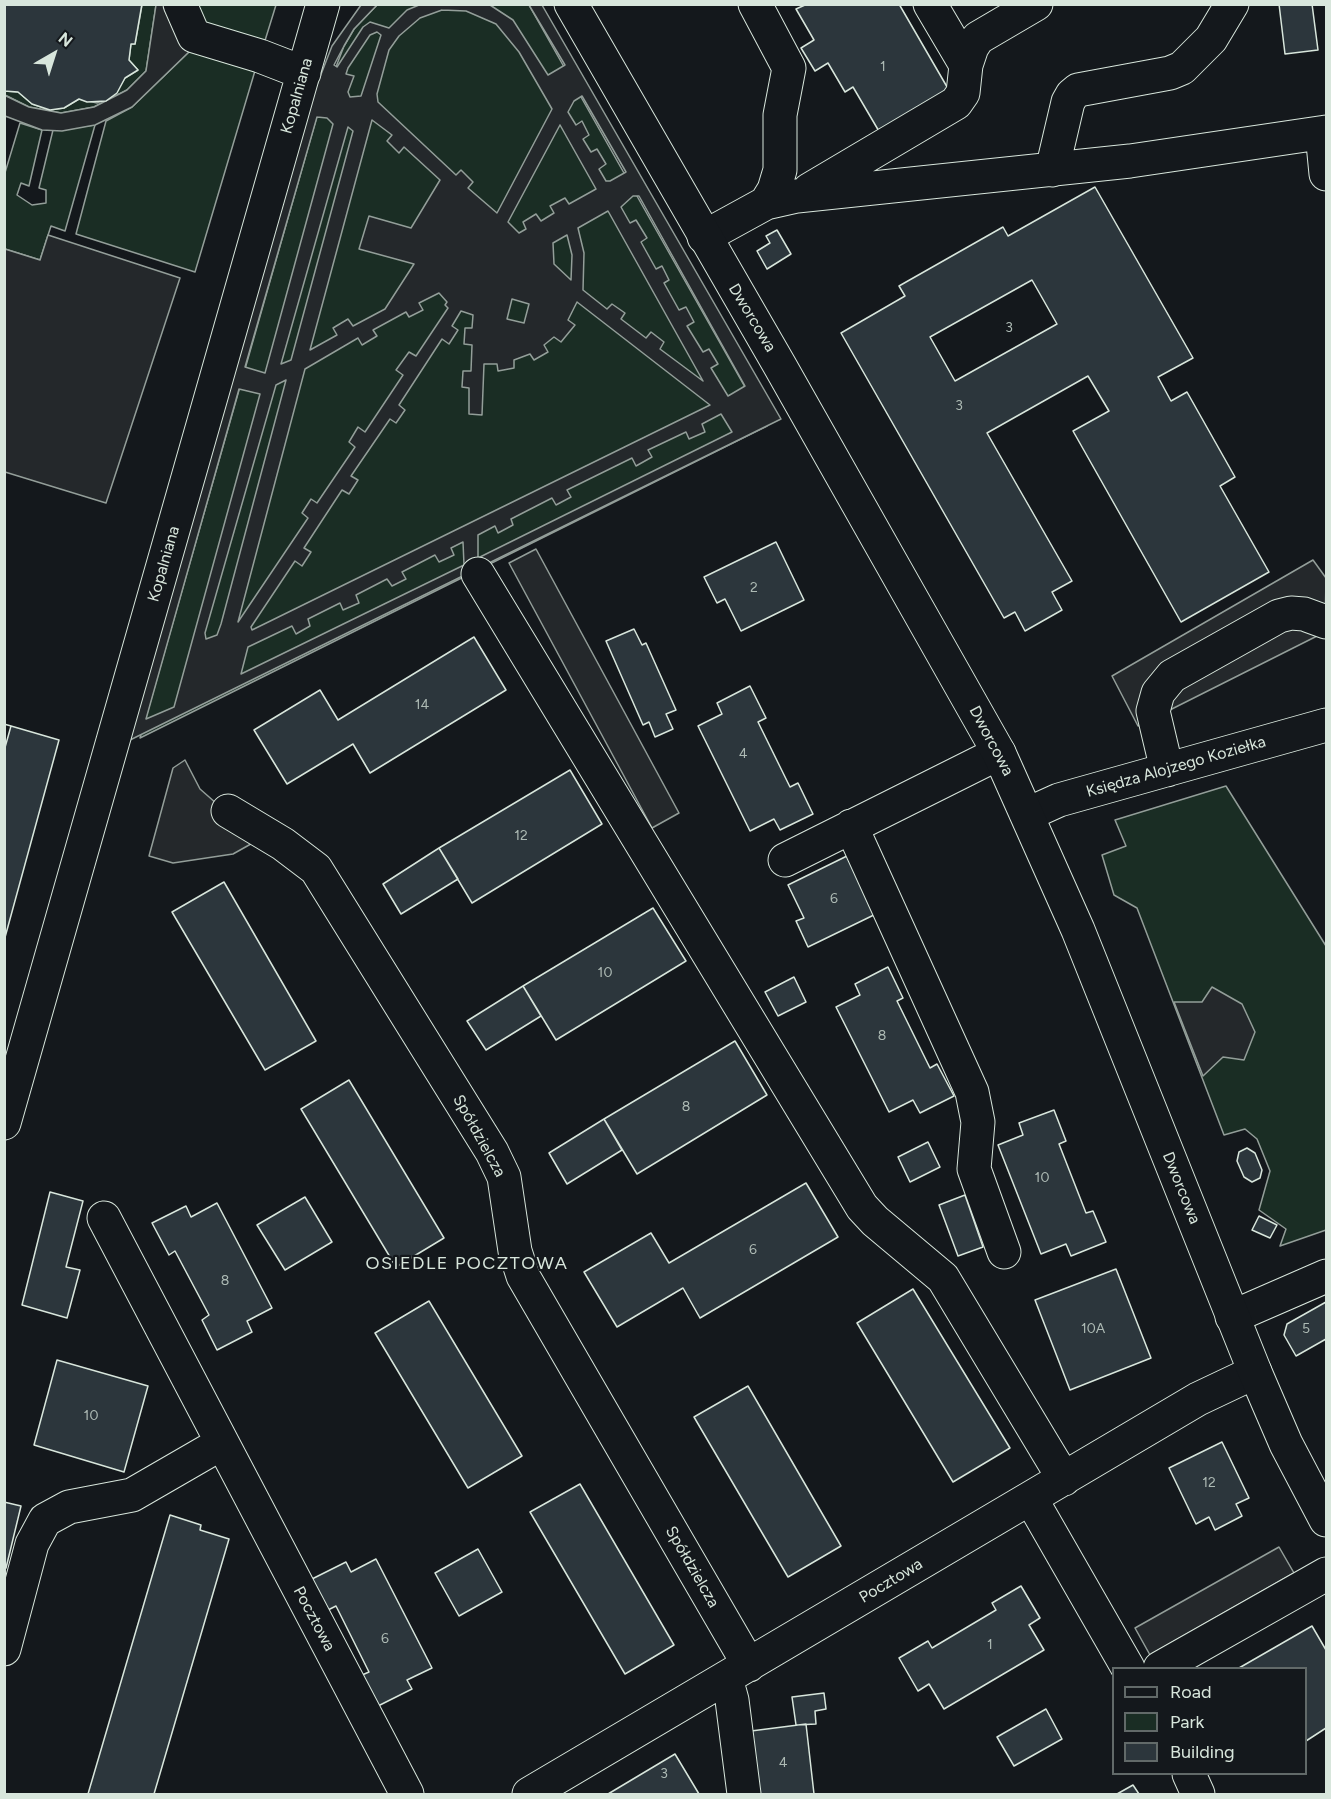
<!DOCTYPE html>
<html>
<head>
<meta charset="utf-8">
<style>
  body { margin:0 }
  #map { position:relative; width:1331px; height:1799px; overflow:hidden; background:#14181c; font-family:Figtree,sans-serif }
  canvas { display:block }
  .frame { position:absolute; inset:0; border:6px solid #d8e6dc; pointer-events:none }
  .legend { position:absolute; left:1112px; top:1667px; width:195px; height:108px; box-sizing:border-box; background:#14181c; border:2px solid #626a69; margin:0; padding:8px 10px; list-style:none; font-size:18px; color:#d8e6dc }
  .legend li { display:flex; align-items:center; gap:12px; height:30px }
  .legend b { width:30px; border:2px solid #626a69 }
  .north { position:absolute; left:24px; top:24px; width:60px; height:60px; -webkit-text-stroke:4px #14181c; paint-order:stroke; rotate:39deg; font-size:16px; font-weight:700; line-height:24px; text-align:center; color:#d8e6dc }
  .north::after { content:''; display:block; margin:auto; width:21px; height:27px; background:#d8e6dc; clip-path:polygon(50% 0,100% 100%,50% 72%,0 100%) }
</style>
</head>
<body>
<div id="map">
<canvas width="1331" height="1799"></canvas>
<div class="frame"></div>
<ul class="legend">
<li><b style="height:8px;background:#14181c"></b>Road</li>
<li><b style="height:16px;background:#1a2d24"></b>Park</li>
<li><b style="height:16px;background:#2c363c"></b>Building</li>
</ul>
<div class="north">N</div>
</div>
<script>
const ctx = document.querySelector('canvas').getContext('2d');
ctx.lineJoin = 'round';
function fillPath(path, color) { ctx.fillStyle = color; ctx.fill(path, 'evenodd'); }
const shape = rows => new Path2D(rows.map(r => 'M' + r).join(''));
function trace(path, color, width, dash) { ctx.strokeStyle = color; ctx.lineWidth = width; ctx.lineCap = dash ? 'butt' : 'round'; ctx.setLineDash(dash || []); ctx.stroke(path); }
function write(font, color, halo, rows, align = 'center') {
  ctx.font = font + ' Figtree,sans-serif'; ctx.lineWidth = 4.5; ctx.setLineDash([]); ctx.textBaseline = 'middle'; ctx.strokeStyle = halo; ctx.fillStyle = color; for (const [text, x, y, turn = 0] of rows) {
    ctx.save(); ctx.translate(x, y); ctx.rotate((+turn || 0) * Math.PI / 180); ctx.textAlign = isNaN(turn) ? turn : align; if (halo) ctx.strokeText(text, 0, 0); ctx.fillText(text, 0, 0); ctx.restore();
  }
}
const green = shape([
  [142,5,156,5,146,71,127,90,94,107,61,113,29,107,5,95,5,91,18,92,32,104,50,110,64,108,79,99,97,103,113,96,125,78,138,70,129,60,131,44,135,44,142,5],
  [189,5,276,5,263,47,205,30,189,5],
  [377,5,529,5,767,426,140,738,317,116,344,46,354,29,377,5],
  [192,49,257,64,195,272,76,234,106,121,132,107,192,49],
  [20,123,42,130,29,186,21,183,17,195,32,205,46,203,46,190,39,188,53,130,95,125,65,231,51,226,40,260,5,249,4,176,20,123],
  [1226,786,1326,946,1326,1230,1280,1246,1286,1229,1259,1210,1270,1171,1257,1139,1245,1129,1224,1135,1137,908,1114,895,1102,855,1126,846,1115,820,1226,786]
]);
fillPath(green, '#1a2d24');
trace(green, '#939e99', 1.5);
const parking = shape([
  [156,5,189,5,192,49,132,107,95,125,62,131,42,130,5,116,4,95,29,107,61,113,94,107,127,90,146,71,156,5],
  [361,5,377,5,354,29,344,46,334,65,337,67,363,27,370,22,389,28,407,10,419,5,490,5,513,20,548,75,565,65,529,5,542,5,781,419,126,742,313,95,332,46,361,5],
  [442,10,466,11,496,24,519,52,552,109,497,213,468,188,473,182,461,170,456,175,378,102,377,94,389,50,399,36,420,18,442,10],
  [377,32,381,35,361,96,350,97,348,92,354,76,346,74,348,68,370,35,377,32],
  [582,96,626,172,610,181,606,181,599,169,606,164,597,149,591,152,583,139,589,135,582,121,576,125,568,112,574,101,582,96],
  [317,117,327,118,333,124,265,373,245,367,317,117],
  [372,120,392,135,387,141,399,153,404,147,440,180,411,228,369,216,359,249,414,264,385,309,353,326,348,319,333,328,337,335,310,350,372,120],
  [560,125,596,189,569,204,565,198,550,206,554,213,541,221,536,214,523,222,526,229,519,233,508,222,560,125],
  [348,127,353,131,291,360,281,364,348,127],
  [633,196,639,196,745,386,728,396,711,368,718,364,709,349,703,352,687,326,694,322,686,307,679,310,664,283,669,280,662,266,656,269,641,242,647,238,636,220,630,223,621,207,633,196],
  [608,211,703,381,660,349,664,342,651,332,646,338,621,319,625,313,612,304,607,309,583,290,584,253,578,228,608,211],
  [567,235,572,255,571,280,554,264,553,243,567,235],
  [439,293,447,302,445,305,448,308,416,356,409,352,396,370,403,375,365,432,358,427,349,442,355,447,317,503,311,499,302,513,308,518,238,622,305,369,358,338,362,345,377,336,373,330,406,312,409,317,423,310,419,303,439,293],
  [512,299,529,304,524,323,507,319,512,299],
  [577,302,710,405,252,630,251,627,295,561,302,566,311,552,304,548,342,490,349,494,358,480,351,476,390,419,396,423,405,410,399,405,442,339,449,344,458,330,452,326,461,311,473,315,472,328,465,328,464,344,472,345,471,371,463,371,462,387,469,388,469,414,482,415,484,364,497,364,498,371,514,368,514,360,530,354,534,360,548,352,544,345,554,337,561,342,575,325,568,320,577,302],
  [286,380,221,624,217,635,206,639,205,633,276,385,286,380],
  [239,389,260,394,174,707,146,719,239,389],
  [721,414,732,432,478,558,478,535,495,526,498,533,513,525,511,519,552,498,556,505,571,497,567,490,632,458,636,466,652,457,648,450,686,432,689,439,705,432,702,424,721,414],
  [463,542,464,565,241,674,248,647,292,626,296,634,310,626,308,619,340,603,343,610,359,603,356,595,387,579,392,586,406,579,402,572,435,555,439,562,454,555,451,548,463,542],
  [48,235,180,278,106,503,5,472,5,249,40,260,48,235],
  [536,549,679,813,652,828,509,563,536,549],
  [1313,560,1326,578,1325,632,1138,726,1112,676,1313,560],
  [185,760,200,789,258,840,233,854,173,863,149,856,173,768,185,760],
  [1212,987,1242,1004,1255,1032,1244,1060,1223,1057,1203,1076,1174,1002,1202,1002,1212,987],
  [1279,1547,1294,1573,1150,1655,1135,1628,1279,1547]
]);
fillPath(parking, '#24282b');
trace(parking, '#939e99', 1.5);
const building = shape([
  [4,4,142,4,135,44,131,44,129,60,138,70,125,78,117,93,106,101,87,102,79,99,64,108,50,110,32,104,18,92,4,91,4,4],
  [899,4,950,92,880,133,853,87,845,92,828,63,815,71,801,48,814,40,796,9,805,5,899,4],
  [1279,4,1312,4,1318,50,1285,54,1279,4],
  [1095,187,1193,358,1158,377,1171,401,1187,392,1235,477,1220,486,1269,572,1181,622,1073,431,1109,411,1088,376,987,433,1072,581,1052,592,1062,610,1025,631,1015,612,1004,618,841,333,905,296,899,286,1003,227,1008,236,1095,187],
  [1032,280,1057,324,955,381,930,337,1032,280],
  [777,230,791,254,767,269,757,251,770,243,766,236,777,230],
  [776,542,804,600,741,631,725,599,717,603,704,577,776,542],
  [634,629,642,645,646,643,676,710,666,714,673,729,655,737,649,722,643,725,606,641,634,629],
  [474,637,506,690,370,773,353,744,287,784,254,730,320,690,338,720,474,637],
  [750,686,766,718,758,722,790,787,798,783,813,814,780,830,774,819,750,831,698,726,722,714,717,703,750,686],
  [11,726,59,740,4,941,4,751,11,726],
  [570,770,602,824,472,903,439,848,570,770],
  [439,848,458,879,401,914,383,884,439,848],
  [851,854,880,912,808,947,796,921,804,918,788,885,851,854],
  [224,882,316,1041,265,1070,172,912,224,882],
  [653,908,686,961,556,1040,523,986,653,908],
  [888,967,903,998,897,1001,930,1068,937,1064,954,1096,920,1113,913,1100,889,1112,836,1007,860,995,855,984,888,967],
  [794,977,806,1002,778,1016,765,992,794,977],
  [523,986,541,1016,486,1050,467,1021,523,986],
  [735,1041,767,1095,637,1174,604,1119,735,1041],
  [349,1080,444,1238,396,1267,301,1109,349,1080],
  [1054,1110,1066,1141,1059,1144,1086,1213,1093,1211,1106,1242,1071,1256,1066,1244,1041,1254,998,1145,1023,1135,1019,1123,1054,1110],
  [604,1119,622,1150,567,1184,549,1153,604,1119],
  [928,1142,940,1167,910,1182,898,1157,928,1142],
  [1247,1148,1255,1153,1262,1170,1260,1178,1252,1182,1244,1177,1237,1161,1239,1152,1247,1148],
  [806,1183,838,1237,700,1318,683,1288,617,1327,584,1272,651,1233,669,1263,806,1183],
  [50,1192,83,1201,66,1267,80,1270,67,1318,22,1305,50,1192],
  [965,1195,983,1247,958,1256,939,1205,965,1195],
  [305,1197,332,1242,285,1270,257,1225,305,1197],
  [217,1203,272,1308,247,1321,252,1332,217,1350,202,1320,209,1315,175,1251,169,1255,152,1223,186,1206,191,1217,217,1203],
  [1259,1216,1277,1225,1270,1238,1252,1230,1259,1216],
  [1116,1269,1151,1358,1070,1390,1035,1300,1116,1269],
  [913,1289,1010,1448,953,1482,857,1323,913,1289],
  [429,1301,522,1456,468,1488,375,1333,429,1301],
  [1326,1302,1326,1339,1296,1356,1284,1335,1287,1324,1326,1302],
  [57,1360,148,1386,124,1472,34,1445,57,1360],
  [748,1386,841,1546,788,1577,694,1417,748,1386],
  [1222,1442,1249,1498,1236,1504,1242,1516,1215,1530,1209,1517,1196,1524,1169,1468,1222,1442],
  [580,1484,674,1645,625,1674,530,1512,580,1484],
  [4,1502,21,1506,6,1568,4,1568,4,1502],
  [170,1515,201,1525,200,1530,229,1539,154,1794,88,1794,170,1515],
  [478,1549,502,1592,459,1616,435,1573,478,1549],
  [376,1559,432,1668,407,1680,412,1689,378,1706,362,1675,369,1672,336,1606,328,1610,312,1579,346,1562,351,1572,376,1559],
  [1021,1586,1040,1618,1029,1625,1044,1650,944,1709,929,1684,918,1691,899,1658,928,1641,932,1648,996,1610,992,1603,1021,1586],
  [1312,1626,1326,1650,1326,1728,1306,1741,1306,1668,1239,1668,1312,1626],
  [824,1693,826,1709,815,1711,816,1724,796,1725,792,1697,824,1693],
  [1046,1709,1062,1739,1014,1766,997,1737,1046,1709],
  [806,1724,814,1794,759,1794,751,1731,806,1724],
  [675,1754,699,1794,608,1794,675,1754],
  [1133,1785,1139,1794,1117,1794,1133,1785]
]);
fillPath(building, '#2c363c');
trace(building, '#d8e6dc', 1.5);
const minor = shape([
  [180,4,194,36,260,56,304,73],
  [755,4,789,68,780,115,780,170,774,190,766,203],
  [966,65,972,47,978,38,1036,4],
  [1322,133,1326,174],
  [1052,170,1068,102,1072,95,1078,90,1170,73,1182,68,1211,39,1232,4],
  [809,190,956,103,963,93,966,65,930,4],
  [704,237,766,203,797,196,1130,161,1326,132],
  [478,574,862,1207,875,1221,943,1278,1064,1479],
  [1167,770,1153,711,1158,693,1172,676,1279,616,1291,613,1304,614,1326,622],
  [228,811,283,844,316,869,492,1152,504,1177,515,1251,523,1276,749,1665],
  [1028,814,1059,800,1326,725],
  [851,826,972,1092,978,1122,974,1169,1004,1252],
  [785,860,999,753],
  [4,1123,323,4],
  [104,1218,407,1794],
  [1232,1317,1326,1276],
  [1031,1499,1128,1668],
  [4,1649,32,1544,45,1520,69,1507,132,1495,222,1443],
  [1160,1668,1326,1574],
  [726,1678,732,1700,744,1794],
  [1189,1774,1198,1794],
  [529,1794,1198,1399,1255,1372]
]);
const major = shape([
  [571,4,780,366,999,753,1078,930,1255,1372,1286,1444,1326,1520]
]);
trace(minor, '#d8e6dc', 35);
trace(major, '#d8e6dc', 35);
trace(minor, '#14181c', 33);
trace(major, '#14181c', 33);
trace(shape([
  [4,724,11,726]
]), '#d8e6dc', 1.5, [8, 3]);
write('14px', '#adbab4', null, [
  ["1",883,67],
  ["3",1009,328],
  ["3",959,406],
  ["2",754,588],
  ["14",422,705],
  ["4",743,754],
  ["12",521,836],
  ["6",834,899],
  ["10",605,973],
  ["8",882,1036],
  ["8",686,1107],
  ["10",1042,1178],
  ["6",753,1250],
  ["8",225,1281],
  ["10A",1093,1329],
  ["5",1306,1329],
  ["10",91,1416],
  ["12",1209,1483],
  ["6",385,1639],
  ["1",990,1645],
  ["4",783,1763],
  ["3",664,1774]
]);
write('16px', '#d8e6dc', '#14181c', [
  ["Kopalniana",297,96,-74],
  ["Dworcowa",752,318,59],
  ["Kopalniana",164,564,-74],
  ["Dworcowa",991,741,62],
  ["Księdza Alojzego Koziełka",1176,767,-16],
  ["Spółdzielcza",479,1136,61],
  ["Dworcowa",1181,1188,68],
  ["Spółdzielcza",692,1567,60],
  ["Pocztowa",891,1581,-31],
  ["Pocztowa",314,1619,62]
]);
ctx.letterSpacing = '1.5px';
write('18px', '#d8e6dc', '#14181c', [
  ["OSIEDLE POCZTOWA",467,1264]
]);
ctx.letterSpacing = '0px';
</script>
</body>
</html>
